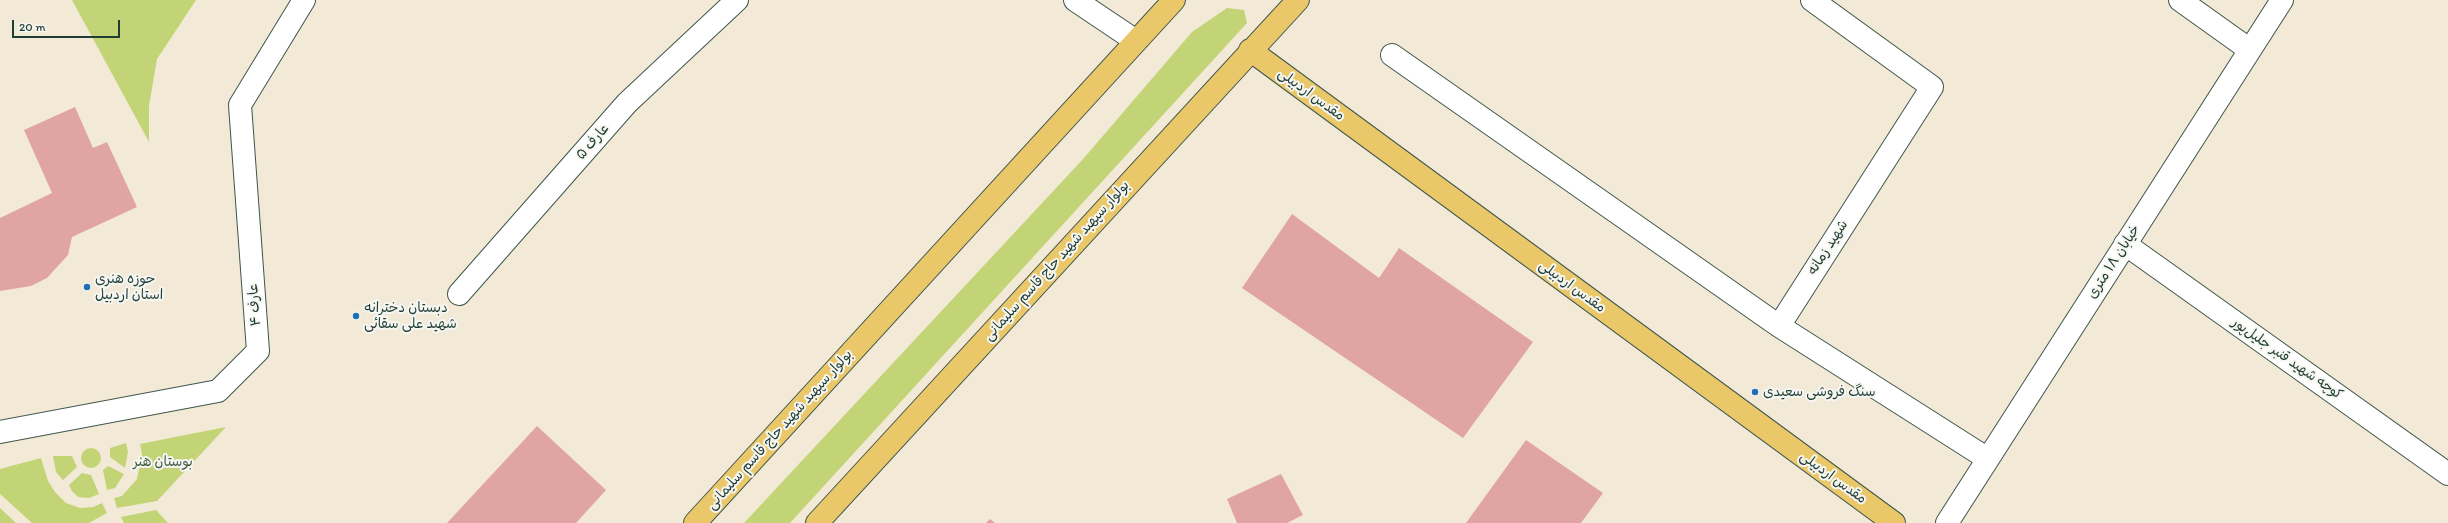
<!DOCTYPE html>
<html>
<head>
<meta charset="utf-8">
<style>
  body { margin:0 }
  #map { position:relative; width:2448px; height:523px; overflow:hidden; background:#f2e9d6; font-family:Itim,sans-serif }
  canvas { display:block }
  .scale { position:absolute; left:12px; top:20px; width:108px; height:18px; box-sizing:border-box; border:2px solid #1f3d34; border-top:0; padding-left:5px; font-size:12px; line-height:14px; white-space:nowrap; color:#1f3d34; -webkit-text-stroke:3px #f6f6f2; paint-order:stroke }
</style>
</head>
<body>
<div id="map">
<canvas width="2448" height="523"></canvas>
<div class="scale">20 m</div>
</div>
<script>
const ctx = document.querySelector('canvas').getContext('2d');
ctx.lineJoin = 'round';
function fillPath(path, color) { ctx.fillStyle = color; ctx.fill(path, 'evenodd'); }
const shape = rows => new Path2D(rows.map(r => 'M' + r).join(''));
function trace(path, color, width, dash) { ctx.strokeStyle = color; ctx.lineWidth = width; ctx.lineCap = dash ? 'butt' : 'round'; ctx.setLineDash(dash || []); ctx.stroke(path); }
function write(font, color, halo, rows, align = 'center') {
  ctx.font = font + ' Itim,"Playpen Sans Arabic",sans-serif'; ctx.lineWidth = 4; ctx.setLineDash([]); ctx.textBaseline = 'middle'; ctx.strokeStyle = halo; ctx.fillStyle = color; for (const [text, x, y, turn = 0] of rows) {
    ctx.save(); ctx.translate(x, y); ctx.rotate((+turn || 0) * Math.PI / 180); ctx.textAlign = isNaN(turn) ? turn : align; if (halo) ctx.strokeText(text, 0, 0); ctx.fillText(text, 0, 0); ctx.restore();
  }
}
fillPath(shape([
  [72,0,196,0,157,59,149,106,149,142],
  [1227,8,1244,10,1247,23,790,523,744,523,1084,158,1192,32],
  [226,427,157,501,117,508,114,498,122,496,137,479,142,454,140,444],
  [126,443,128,452,125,468,110,457,110,448],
  '81 458a10 10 0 1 1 20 0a10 10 0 1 1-20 0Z',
  [53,456,72,456,77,467,63,480,56,472],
  [41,458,48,481,55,492,66,503,80,508,93,507,102,503,107,513,89,523,32,523,0,494,0,469],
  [108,466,124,474,115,488,107,490,103,470],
  [82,473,91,475,99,494,89,498,78,497,72,491,69,485],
  [0,508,16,523,0,523],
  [156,510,168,523,124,523,121,517]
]), '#c3d476');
fillPath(shape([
  [75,107,93,148,107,142,137,207,72,237,68,255,47,278,31,286,0,291,0,218,52,193,24,130],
  [1292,214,1379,278,1399,248,1533,342,1463,438,1242,288],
  [537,426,606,490,576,523,447,523],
  [1526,440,1603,493,1581,523,1466,523],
  [1281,474,1303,515,1287,523,1237,523,1227,499],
  [990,519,995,523,986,523]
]), '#e0a5a2');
const minor = shape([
  [1075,0,1136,41],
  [1812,0,1932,87,1779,326,1988,459],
  [2180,0,2250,50],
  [1392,55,1779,326],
  [2125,244,2448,474],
  [459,294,627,103,737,0],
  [0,432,218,391,258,351,240,105,304,0],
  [1947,523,2282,0]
]);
const major = shape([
  [1250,50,1894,523],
  [695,523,1174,0],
  [817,523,1298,0]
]);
trace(minor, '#3f574c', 24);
trace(major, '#3f574c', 24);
trace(minor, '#fff', 22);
trace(major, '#eac769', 22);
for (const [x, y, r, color] of [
  [87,287,4,"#1f6fb2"],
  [356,316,4,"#1f6fb2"],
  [1755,392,4,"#1f6fb2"]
]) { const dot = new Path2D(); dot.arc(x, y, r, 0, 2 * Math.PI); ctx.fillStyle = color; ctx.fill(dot); trace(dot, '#f6f6f2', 1.5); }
write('14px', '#1f3d34', '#f6f6f2', [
  ["مقدس اردبیلی",1311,95,36],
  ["عارف ۵",593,142,-49],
  ["شهید زمانه",1828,248,-57],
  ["بولوار سپهبد شهید حاج قاسم سلیمانی",1057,261,-48],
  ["خیابان ۱۸ متری",2114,262,-57],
  ["مقدس اردبیلی",1572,287,36],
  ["عارف ۴",255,305,-94],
  ["کوچه شهید قنبر جلیل‌پور",2287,359,35],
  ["بولوار سپهبد شهید حاج قاسم سلیمانی",780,430,-48],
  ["مقدس اردبیلی",1833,478,36]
]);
write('14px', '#1f3d34', '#f6f6f2', [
  ["حوزه هنری",95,279],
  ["استان اردبیل",95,295],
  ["دبستان دخترانه",364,308],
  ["شهید علی سقائی",364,324],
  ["سنگ فروشی سعیدی",1763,392]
], 'left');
write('14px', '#405b41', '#f6f6f2', [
  ["بوستان هنر",163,462]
]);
</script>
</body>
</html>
